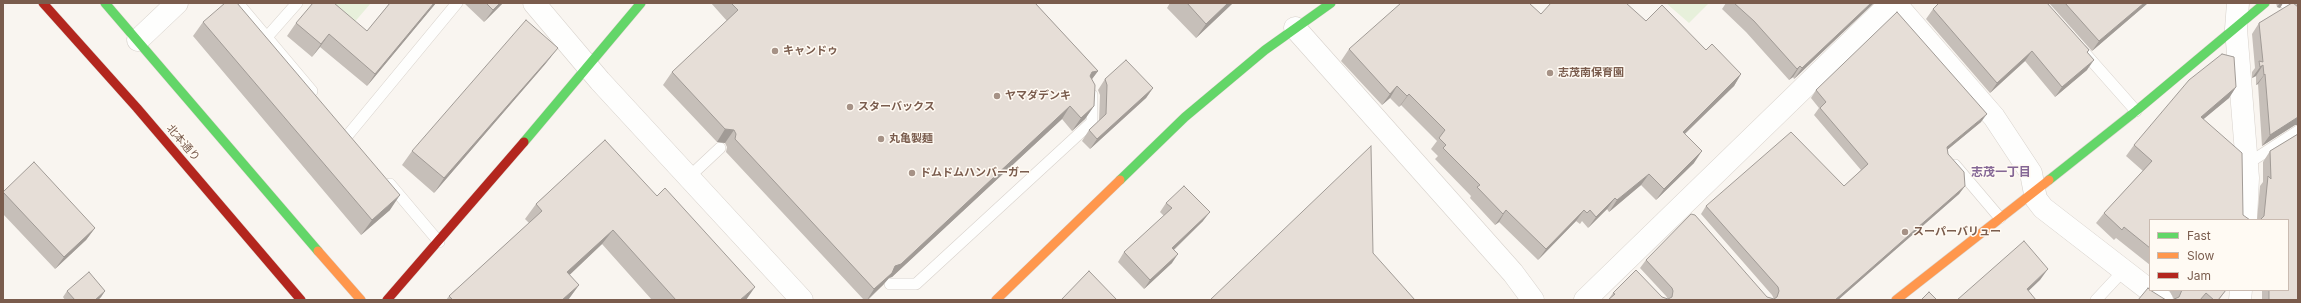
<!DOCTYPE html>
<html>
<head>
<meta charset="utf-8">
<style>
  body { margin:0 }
  #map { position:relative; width:2301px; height:303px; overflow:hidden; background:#f9f5f0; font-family:Inter,sans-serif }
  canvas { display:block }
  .frame { position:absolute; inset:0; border:4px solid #7a5c4d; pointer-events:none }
  .legend { position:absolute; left:2149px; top:219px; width:140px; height:72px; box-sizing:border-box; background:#fffaf3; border:1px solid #cabbb1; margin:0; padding:5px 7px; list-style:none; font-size:12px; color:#7a5c4d }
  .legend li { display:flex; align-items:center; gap:8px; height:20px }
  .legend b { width:20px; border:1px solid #cabbb1 }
</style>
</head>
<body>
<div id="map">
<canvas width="2301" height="303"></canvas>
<div class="frame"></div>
<ul class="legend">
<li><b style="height:5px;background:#63d668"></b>Fast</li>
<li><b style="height:5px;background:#ff974d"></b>Slow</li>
<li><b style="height:5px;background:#b3261e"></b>Jam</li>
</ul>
</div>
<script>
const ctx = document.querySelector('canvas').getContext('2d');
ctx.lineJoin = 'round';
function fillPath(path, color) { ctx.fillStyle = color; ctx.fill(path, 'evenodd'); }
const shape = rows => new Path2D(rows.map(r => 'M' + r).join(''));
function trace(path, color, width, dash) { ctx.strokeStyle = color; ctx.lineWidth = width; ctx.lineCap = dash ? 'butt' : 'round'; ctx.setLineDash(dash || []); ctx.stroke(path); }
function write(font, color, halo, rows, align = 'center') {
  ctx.font = font + ' Inter,"Noto Sans JP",sans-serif'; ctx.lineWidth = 3; ctx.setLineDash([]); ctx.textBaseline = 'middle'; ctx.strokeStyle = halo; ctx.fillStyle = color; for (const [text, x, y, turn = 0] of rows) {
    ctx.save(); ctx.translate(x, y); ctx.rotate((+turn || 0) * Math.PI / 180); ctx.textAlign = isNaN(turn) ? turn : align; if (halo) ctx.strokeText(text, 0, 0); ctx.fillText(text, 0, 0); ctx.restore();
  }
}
fillPath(shape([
  [326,3,371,3,352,25],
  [1666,3,1709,3,1689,23]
]), '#e7f0db');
const lane = shape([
  [238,3,312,91],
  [2285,3,2298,16],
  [267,37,297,3],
  [2083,51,2136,111],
  [348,135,457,3],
  [2247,164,2298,131],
  [1955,165,2000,218],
  [689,177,720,148],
  [390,184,439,242],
  [890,284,916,284,1092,122,1092,95],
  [2096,300,2124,270]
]);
const street = shape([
  [534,3,600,81,802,300],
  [1895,3,1994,117,2031,173,2036,199,2043,208,2162,300],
  [2238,3,2236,29,2248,178,2246,220],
  [1295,28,1513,273,1533,300],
  [138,40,177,3],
  [1585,300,1891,3],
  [2240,300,2241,290]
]);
const fast = shape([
  [105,3,318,251],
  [524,142,641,3],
  [1120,180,1185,117,1265,50,1331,3],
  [2049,180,2136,111,2265,3]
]);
const slow = shape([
  [318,251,361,300],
  [996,300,1120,180],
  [1896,300,2049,180]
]);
const jam = shape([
  [43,3,137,108,301,300],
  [387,300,524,142]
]);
trace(lane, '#d7d1cb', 12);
trace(street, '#d7d1cb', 23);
trace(fast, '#d9d2cb', 10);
trace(slow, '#d9d2cb', 10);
trace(jam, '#d9d2cb', 10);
trace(lane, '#fefefd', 11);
trace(street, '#fefefd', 22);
trace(fast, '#63d668', 9);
trace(slow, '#ff974d', 9);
trace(jam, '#b3261e', 9);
fillPath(shape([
  [390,3,436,3,367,86,320,47,312,57,287,36,296,23,367,31],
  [464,3,503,3,484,22],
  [711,3,1035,3,1098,71,1092,79,1094,106,1085,119,1072,131,1062,119,892,277,889,278,883,285,868,300,864,300,726,152,727,147,725,143,717,142,663,85,672,72,727,21],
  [1170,3,1233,3,1196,38,1167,8],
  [1726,3,1874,3,1794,79,1793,77,1789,80,1746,32,1722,9],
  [2049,3,2148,3,2092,51],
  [2276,3,2283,3,2280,8,2277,7],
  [2294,3,2298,3,2298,125,2295,125,2262,146,2258,84,2256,85,2256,76,2252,78,2252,72,2255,68,2252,34,2259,23],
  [1933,9,2089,50,2088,52,2087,70,2055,97,2025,61,1990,93,1926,19],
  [1541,14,1646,21,1706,50,1741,74,1734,86,1685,134,1694,163,1656,200,1641,185,1609,212,1607,209,1588,228,1582,221,1580,224,1576,221,1538,260,1499,222,1495,225,1470,198,1471,196,1435,159,1438,156,1431,149,1437,141,1401,105,1399,107,1390,98,1382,105,1341,61,1349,49],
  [203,22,390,210,361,235,193,36],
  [547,62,434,193,402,165,412,151],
  [1105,79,1153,88,1146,98,1090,149,1082,141,1089,130,1099,121,1100,95,1098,90],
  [2236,87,2229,98,2203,119,2150,220,2150,265,2116,238,2114,240,2096,223,2104,213,2143,171,2126,156,2134,145],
  [1816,90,1981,122,1947,150,1948,154,1965,186,1959,194,1838,300,1608,300,1613,293,1662,297,1668,299,1666,296,1640,268,1646,260,1774,299,1772,295,1701,214,1706,206,1844,186,1861,170,1814,115,1819,108,1811,98],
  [2298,134,2298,300,2262,300,2262,290,2288,290,2288,220,2257,220,2260,186,2263,182,2263,162,2270,151],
  [605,140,746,300,652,300,602,244,569,275,579,285,568,300,446,300,449,296,529,223,525,219,536,204],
  [3,191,95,228,86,240,55,269,3,214],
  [1166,203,1203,221,1174,250,1172,263,1144,289,1118,262,1124,252,1164,216,1160,212],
  [2169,290,2226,290,2219,300,2172,300,2174,299],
  [67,291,105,291,101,297,98,300,65,300,63,297]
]), '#c6bfb9');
fillPath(shape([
  [434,3,436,3,367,86,375,74],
  [500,3,503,3,484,22,493,10],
  [1228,3,1233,3,1196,38,1206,24],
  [1871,3,1874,3,1794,79,1802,68],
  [2144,3,2148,3,2092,51,2099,41],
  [2280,3,2283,3,2280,8,2277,7],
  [329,34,320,47,312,57,321,44],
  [558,48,547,62,434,193,444,178],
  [2032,51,2025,61,1990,93,1997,83],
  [2094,60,2087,70,2055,97,2062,87],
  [2263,65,2256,76,2252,78,2260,67],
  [1800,66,1793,77,1789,80,1797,69],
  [1098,71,1089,83,1083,85,1092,72],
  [1741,74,1734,86,1675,143,1683,132],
  [2265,74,2258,84,2256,85,2264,75],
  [1397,86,1390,98,1382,105,1390,94],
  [2236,87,2229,98,2193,128,2201,117],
  [1153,88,1146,98,1090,149,1097,139],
  [1409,94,1401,105,1399,107,1407,96],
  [1070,106,1062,119,892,277,889,278,883,285,867,300,874,289,895,266],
  [1094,106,1085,119,1072,131,1081,118],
  [1987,114,1981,122,1941,155,1947,147],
  [2298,117,2298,125,2295,125,2262,146,2270,135],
  [725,129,734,130,725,143,717,142],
  [1702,151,1694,163,1656,200,1664,189],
  [1649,174,1641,185,1609,212,1617,200],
  [1965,186,1959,194,1838,300,1835,300],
  [400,195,390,210,361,235,372,220],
  [1615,198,1607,209,1588,228,1596,217],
  [1506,210,1499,222,1495,225,1503,214],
  [1584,210,1576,221,1538,260,1546,249],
  [1210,212,1203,221,1166,257,1172,248],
  [95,228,86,240,55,269,64,257],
  [613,230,602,244,557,287,567,272],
  [1178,254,1172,263,1144,289,1150,280],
  [2048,269,2040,280,2019,300,2027,289],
  [579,285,568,300,562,300],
  [755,287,746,300,740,300],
  [105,291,101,297,98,300,95,300]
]), '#a19b96');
const building = shape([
  [225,3,237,3,400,195,372,220,203,22,225,3],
  [313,3,334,3,367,31,390,3,434,3,375,74,329,34,321,44,296,23,313,3],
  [486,3,500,3,493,10,486,3],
  [731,3,1035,3,1098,71,1092,72,1090,76,1095,85,1094,106,1081,118,1070,106,901,264,895,266,892,273,874,289,735,139,736,134,734,130,725,129,672,72,738,10,731,3],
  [1187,3,1228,3,1206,24,1187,3],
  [1401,3,1529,3,1541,14,1551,3,1626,3,1646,21,1662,5,1706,50,1712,44,1741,74,1683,132,1702,151,1664,189,1649,174,1617,200,1615,198,1596,217,1590,210,1587,213,1584,210,1546,249,1506,210,1503,214,1477,187,1480,185,1443,148,1446,145,1439,138,1445,130,1409,94,1407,96,1397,86,1390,94,1349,49,1401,3],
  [1734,3,1871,3,1802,68,1800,66,1797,69,1754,21,1734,3],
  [1939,3,2047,3,2089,50,2087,52,2094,60,2062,87,2032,51,1997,83,1933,9,1939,3],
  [2065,3,2144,3,2099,41,2065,3],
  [2292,3,2293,3,2298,7,2298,117,2270,135,2265,74,2264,75,2263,65,2260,67,2259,61,2263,62,2259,23,2292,3],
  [1897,12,1987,114,1947,147,1948,154,1964,172,1965,186,1835,300,1608,300,1615,294,1613,293,1636,270,1662,297,1668,299,1672,297,1673,291,1672,288,1646,260,1691,214,1695,215,1767,297,1774,299,1777,297,1779,291,1778,287,1706,206,1791,132,1844,186,1868,164,1820,108,1826,102,1816,90,1897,12],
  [526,20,558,48,444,178,412,151,526,20],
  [2222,54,2234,57,2236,87,2201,117,2242,153,2243,215,2250,220,2150,220,2150,248,2124,227,2122,230,2104,213,2152,161,2134,145,2189,80,2222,54],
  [1126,60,1153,88,1097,139,1089,130,1106,114,1107,85,1105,79,1126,60],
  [2298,134,2298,300,2269,300,2269,290,2288,290,2288,220,2260,220,2264,216,2268,176,2271,179,2270,151,2298,134],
  [605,140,657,196,665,188,755,287,740,300,676,300,613,230,567,272,579,285,562,300,453,300,449,296,542,211,536,204,605,140],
  [1371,146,1373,253,1415,300,1210,300,1371,146],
  [34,162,95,228,64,257,3,192,34,162],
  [1184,186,1210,212,1172,248,1178,254,1150,280,1124,252,1172,208,1166,203,1184,186],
  [2024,241,2048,269,2027,289,2036,300,1957,300,2024,241],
  [1089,271,1117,300,1061,300,1089,271],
  [89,272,105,291,95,300,75,300,67,291,89,272],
  [2148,288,2150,290,2166,300,2138,300,2148,288],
  [2182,290,2226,290,2218,300,2214,300,2206,293,2200,300,2172,300,2179,297,2182,290],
  [1929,292,1937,300,1921,300,1929,292]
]);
fillPath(building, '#e6ded7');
trace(building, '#a19b96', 1);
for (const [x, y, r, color] of [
  [775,51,4,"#a69286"],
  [1550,73,4,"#a69286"],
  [997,96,4,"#a69286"],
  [850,107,4,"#a69286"],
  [881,139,4,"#a69286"],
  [912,173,4,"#a69286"],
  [1905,232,4,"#a69286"]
]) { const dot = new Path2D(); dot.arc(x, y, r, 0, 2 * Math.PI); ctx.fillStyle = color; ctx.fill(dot); trace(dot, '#fffaf3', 1.5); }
write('bold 11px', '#7a5c4d', '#fffaf3', [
  ["キャンドゥ",783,51],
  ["志茂南保育園",1558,73],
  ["ヤマダデンキ",1005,96],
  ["スターバックス",858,107],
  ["丸亀製麺",889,139],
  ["ドムドムハンバーガー",920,173],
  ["スーパーバリュー",1913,232]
], 'left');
write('11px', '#7a5c4d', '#fffaf3', [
  ["北本通り",183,143,49]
]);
write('bold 12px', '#846695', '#fffaf3', [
  ["志茂一丁目",2001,172]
]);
</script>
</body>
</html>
